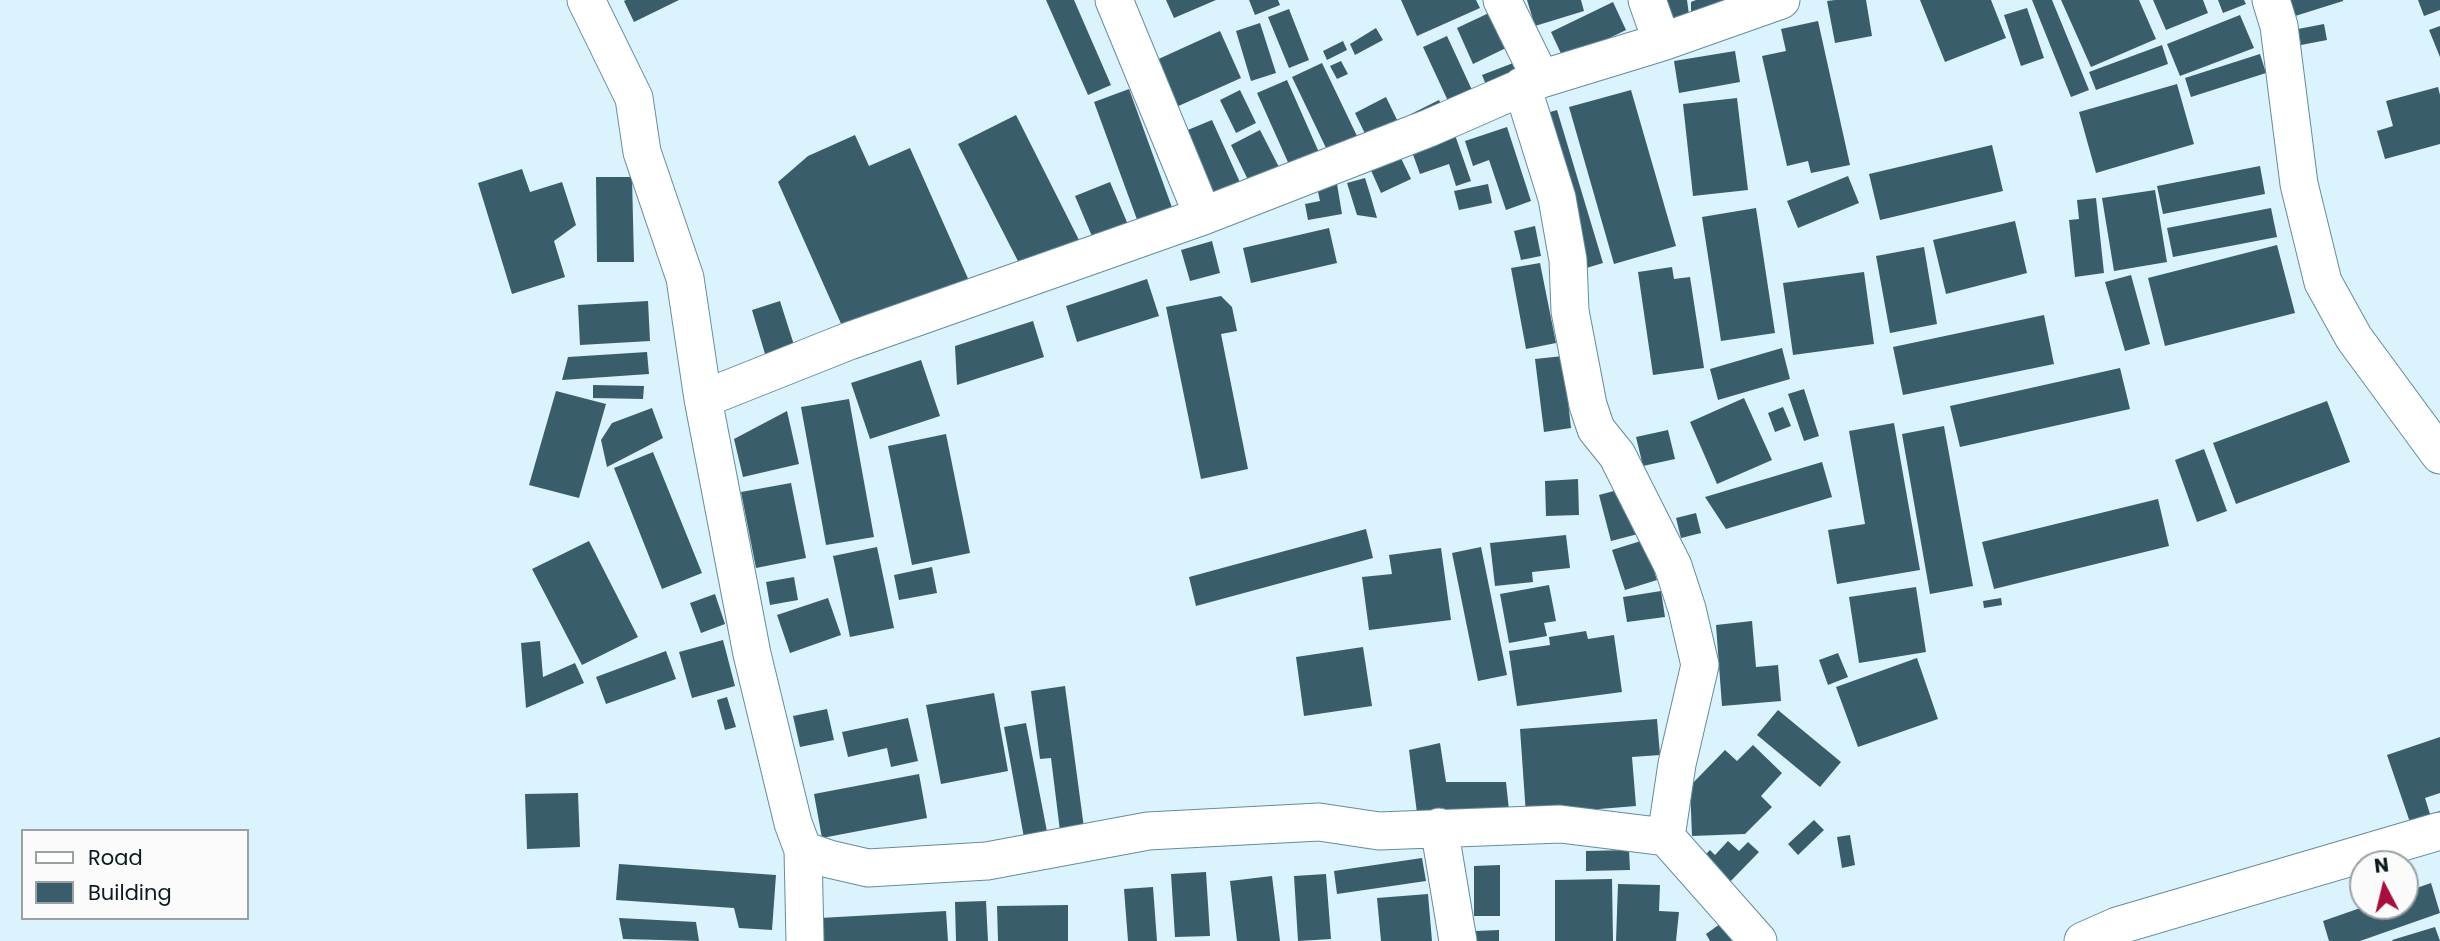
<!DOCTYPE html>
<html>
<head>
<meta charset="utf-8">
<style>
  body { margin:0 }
  #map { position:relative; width:2440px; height:941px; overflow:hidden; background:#daf3fc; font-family:Poppins,sans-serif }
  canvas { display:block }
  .legend { position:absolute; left:21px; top:829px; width:228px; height:91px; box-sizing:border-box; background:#fbfbfb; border:2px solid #9ba1a3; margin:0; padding:9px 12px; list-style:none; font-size:21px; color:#0b1b20 }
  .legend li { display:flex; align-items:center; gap:14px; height:35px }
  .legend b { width:35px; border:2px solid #9ba1a3 }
  .north { position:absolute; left:2349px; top:850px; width:70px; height:70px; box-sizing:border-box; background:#fbfbfb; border:2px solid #9ba1a3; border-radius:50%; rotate:353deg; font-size:19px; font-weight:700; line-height:28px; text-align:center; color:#0b1b20 }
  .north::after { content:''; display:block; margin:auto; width:24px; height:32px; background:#a60e3c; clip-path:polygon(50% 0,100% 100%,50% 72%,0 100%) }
</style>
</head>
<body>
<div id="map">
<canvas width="2440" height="941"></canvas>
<ul class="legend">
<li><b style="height:9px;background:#fff"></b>Road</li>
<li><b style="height:19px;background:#395d6b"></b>Building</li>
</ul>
<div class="north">N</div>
</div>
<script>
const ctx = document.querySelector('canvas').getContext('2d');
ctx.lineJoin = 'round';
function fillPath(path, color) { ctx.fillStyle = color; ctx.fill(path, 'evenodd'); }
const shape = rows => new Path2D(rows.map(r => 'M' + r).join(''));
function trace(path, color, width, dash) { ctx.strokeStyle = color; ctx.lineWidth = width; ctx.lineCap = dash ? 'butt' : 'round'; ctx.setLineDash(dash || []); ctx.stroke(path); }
fillPath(shape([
  [626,0,679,0,634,22,624,1],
  [1046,0,1074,0,1111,85,1088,95],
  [1166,0,1216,0,1174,18],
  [1249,0,1278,0,1280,5,1255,15],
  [1401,0,1476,0,1480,8,1417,36],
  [1527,0,1581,0,1584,11,1535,26],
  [1658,0,1687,0,1689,15,1661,19],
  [1696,0,1764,0,1691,26,1691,2],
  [1835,0,1866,0,1872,36,1835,43,1827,1],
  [1920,0,1991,0,2006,38,1945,62],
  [2032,0,2052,0,2089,90,2071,97],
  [2061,0,2139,0,2156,39,2091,67],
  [2153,0,2203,0,2208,13,2166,30],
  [2218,0,2244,0,2246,4,2223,13],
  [2286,0,2343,0,2343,1,2292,17],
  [2418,0,2440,0,2440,10,2424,16],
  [1613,2,1626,30,1564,60,1551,32],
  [2027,8,2044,58,2021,66,2004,15],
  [1289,9,1309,60,1289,68,1268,17],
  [1491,12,1508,47,1473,64,1457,28],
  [2240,15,2254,48,2180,76,2167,44],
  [1818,21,1850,165,1811,173,1808,161,1787,166,1762,56,1786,51,1781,29],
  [1260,23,1276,73,1251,81,1236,31],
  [2324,24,2327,40,2301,45,2298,29],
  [2440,26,2440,57,2429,30],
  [1376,28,1383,40,1355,55,1350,44],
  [1220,31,1241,78,1174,108,1152,62],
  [1447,36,1472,90,1448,101,1423,47],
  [1343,41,1347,50,1327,60,1323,51],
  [2162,45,2168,64,2096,90,2089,72],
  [1735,51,1740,82,1679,93,1674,61],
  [2260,54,2266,73,2191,97,2185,78],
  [1521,60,1528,77,1489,92,1482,75],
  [1341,61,1348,74,1337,79,1330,66],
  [1322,63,1357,136,1327,150,1292,77],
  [1287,80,1321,157,1291,169,1257,93],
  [2177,84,2194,144,2096,173,2079,112],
  [2438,87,2440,95,2440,144,2385,159,2377,131,2393,126,2386,101],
  [1129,89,1174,213,1139,225,1094,102],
  [1240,90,1256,123,1236,133,1220,100],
  [1631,90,1676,246,1614,264,1569,107],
  [1386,97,1400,126,1369,142,1355,113],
  [1737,98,1748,190,1693,196,1683,104],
  [1439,100,1446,114,1418,127,1411,114],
  [1557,110,1603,263,1583,269,1537,116],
  [1016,115,1079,240,1022,269,958,144],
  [1212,120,1243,189,1208,204,1178,134],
  [1507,127,1531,201,1506,210,1489,160,1473,166,1465,141],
  [1260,130,1281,171,1251,186,1231,145],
  [855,135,869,166,910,148,970,283,847,337,778,182,808,156],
  [1455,135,1471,181,1456,186,1449,164,1420,174,1411,149],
  [1992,145,2003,191,1880,220,1869,174],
  [1399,154,1411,179,1381,193,1370,168],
  [2260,166,2265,194,2163,214,2157,186],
  [522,169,530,192,562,182,576,225,554,241,565,277,512,294,478,183],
  [1848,176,1859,203,1798,228,1787,201],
  [596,177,632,177,634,262,597,262],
  [1365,178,1370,194,1377,218,1357,215,1347,183],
  [1110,182,1129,227,1094,241,1075,196],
  [1337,184,1342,214,1308,220,1305,204,1320,201,1317,187],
  [1488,184,1492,203,1459,210,1454,191],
  [2155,190,2167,262,2114,271,2102,198],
  [2096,198,2104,273,2075,277,2069,220,2079,219,2077,200],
  [1756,208,1775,333,1721,341,1702,217],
  [2271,208,2277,237,2173,257,2167,228],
  [2015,221,2027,273,1946,294,1933,240],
  [1535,226,1541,256,1521,260,1514,231],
  [1329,228,1337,263,1251,283,1243,248],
  [1212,241,1220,273,1190,281,1181,250],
  [2277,245,2295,313,2165,346,2148,278],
  [1924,247,1937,324,1890,333,1876,256],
  [1540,263,1556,343,1526,349,1511,268],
  [1672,267,1674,279,1690,277,1704,368,1653,375,1638,272],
  [1864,272,1874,344,1793,355,1783,283],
  [2131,275,2150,344,2125,351,2105,282],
  [1147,279,1159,316,1077,342,1066,306],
  [1221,296,1232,307,1237,331,1221,334,1248,469,1201,479,1166,307],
  [648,301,650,341,580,345,578,305],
  [780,301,794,345,765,354,752,310],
  [2044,315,2054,364,1903,395,1893,347],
  [1033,321,1044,357,957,385,955,346],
  [1782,348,1790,379,1718,400,1710,369],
  [647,352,649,374,562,380,568,357],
  [1563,356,1571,428,1544,432,1535,359],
  [921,360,940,416,870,439,851,383],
  [2120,368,2130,409,1960,447,1950,406],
  [593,385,644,386,643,399,593,398],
  [1804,389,1819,436,1804,441,1788,394],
  [556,391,606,404,579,498,529,485],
  [1744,398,1772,460,1717,484,1690,422],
  [849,399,874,537,826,545,801,407],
  [2327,401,2350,462,2236,504,2213,443],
  [1783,407,1791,426,1775,432,1768,413],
  [652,408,663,438,607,467,601,440,612,423],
  [787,411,799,464,743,477,734,439],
  [1894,423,1920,570,1837,584,1828,530,1865,524,1849,431],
  [1944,426,1973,586,1930,594,1902,434],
  [1668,430,1675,459,1643,466,1636,437],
  [946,434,970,553,912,565,888,446],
  [2204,449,2227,511,2197,522,2175,460],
  [653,452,702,573,662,589,614,468],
  [1822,462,1832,497,1726,529,1705,497],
  [1578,479,1579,515,1546,516,1545,481],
  [791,483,806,558,756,568,741,492],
  [1625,488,1638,534,1611,541,1599,495],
  [2158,499,2169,546,1994,589,1982,542],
  [1696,513,1701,533,1681,538,1676,518],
  [1366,529,1373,558,1196,606,1189,577],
  [1566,535,1570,568,1532,572,1533,582,1495,586,1490,543],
  [1644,540,1657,580,1625,590,1612,550],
  [589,541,638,637,582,665,532,569],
  [877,547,894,628,850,637,833,556],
  [1481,547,1507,675,1478,681,1452,553],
  [1441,548,1451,620,1369,630,1362,577,1392,574,1389,555],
  [932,567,937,593,899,600,894,575],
  [794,577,798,600,770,605,766,582],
  [1549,585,1556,621,1544,623,1547,636,1509,643,1500,594],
  [1916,587,1926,652,1859,663,1849,597],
  [1661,591,1665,617,1627,622,1623,597],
  [715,594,725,624,701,633,690,603],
  [828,598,841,635,790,653,777,615],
  [2001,598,2002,605,1984,608,1983,601],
  [1752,621,1756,667,1778,665,1781,701,1722,706,1716,625],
  [1586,631,1588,639,1614,635,1622,692,1517,706,1509,651,1550,645,1549,637],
  [723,640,735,686,692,698,679,652],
  [540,641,543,677,575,663,584,683,526,708,521,643],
  [1363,647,1372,706,1304,716,1296,657],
  [666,651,676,679,606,704,596,677],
  [1838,653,1848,677,1828,685,1819,660],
  [1917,658,1938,719,1858,747,1836,687],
  [1065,686,1084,828,1060,831,1051,758,1040,759,1031,691],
  [994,693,1008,771,941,784,926,705],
  [727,697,736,727,725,730,717,700],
  [827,709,834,740,800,747,793,716],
  [1778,710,1841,762,1820,787,1757,735],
  [908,718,918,761,891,767,887,748,848,757,842,732],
  [1657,719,1660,755,1632,757,1636,806,1526,815,1520,729],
  [1026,723,1049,842,1024,838,1004,727],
  [2440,737,2440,793,2425,798,2430,814,2440,811,2440,825,2414,834,2387,755],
  [1440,743,1446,782,1506,782,1509,810,1418,821,1409,750],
  [1753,745,1782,773,1761,796,1772,807,1745,834,1692,836,1690,786,1725,750,1737,761],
  [919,774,927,818,822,838,814,794],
  [578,793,580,847,527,849,525,794],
  [1814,820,1824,830,1798,855,1788,844],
  [1850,835,1855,865,1842,868,1837,837],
  [1728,841,1739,851,1748,842,1759,852,1725,887,1698,862,1710,850,1715,855],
  [1629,850,1630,870,1586,871,1586,851],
  [1422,858,1426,881,1337,894,1334,871],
  [619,864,776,875,772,930,739,928,734,908,616,900],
  [1500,865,1500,916,1474,916,1474,866],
  [1206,872,1210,936,1175,937,1171,874],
  [1326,874,1331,939,1298,941,1294,876],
  [1272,876,1280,941,1237,941,1230,881],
  [1612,879,1613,941,1555,941,1555,880],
  [2431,883,2440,913,2360,941,2329,941,2323,921,2366,906,2405,906,2405,892],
  [1618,884,1660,885,1659,911,1679,912,1676,941,1616,941],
  [1153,887,1157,941,1128,941,1124,889],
  [1428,894,1432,941,1381,941,1377,898],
  [986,901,988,941,956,941,955,902],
  [1068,905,1068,941,998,941,997,906],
  [946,911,948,941,822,941,820,918],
  [619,918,696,922,699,941,623,939],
  [1720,924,1732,941,1710,941,1706,934],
  [2435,927,2440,941,2393,941,2392,940],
  [1499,930,1499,941,1476,941,1476,931]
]), '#395d6b');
const street = shape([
  [586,0,634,98,642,152,685,278,703,399,752,654,793,823,803,850,805,941],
  [1114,0,1203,216],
  [1502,0,1541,79],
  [1647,0,1662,42],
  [2271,0,2279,26,2299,184,2323,282,2354,338,2440,455],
  [1522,86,1557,198,1568,260,1570,311,1588,405,1596,429,1617,455,1673,566,1687,609,1700,665,1677,764,1666,837],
  [703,399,849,341,1203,216,1429,128,1541,79,1662,42,1781,0],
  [1439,827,1458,941],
  [803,850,829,859,868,868,987,861,1148,831,1319,822,1379,831,1560,824,1666,837,1758,941],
  [2083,941,2117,926,2440,831]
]);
trace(street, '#668c9b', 39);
trace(street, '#fff', 37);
</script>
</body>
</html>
